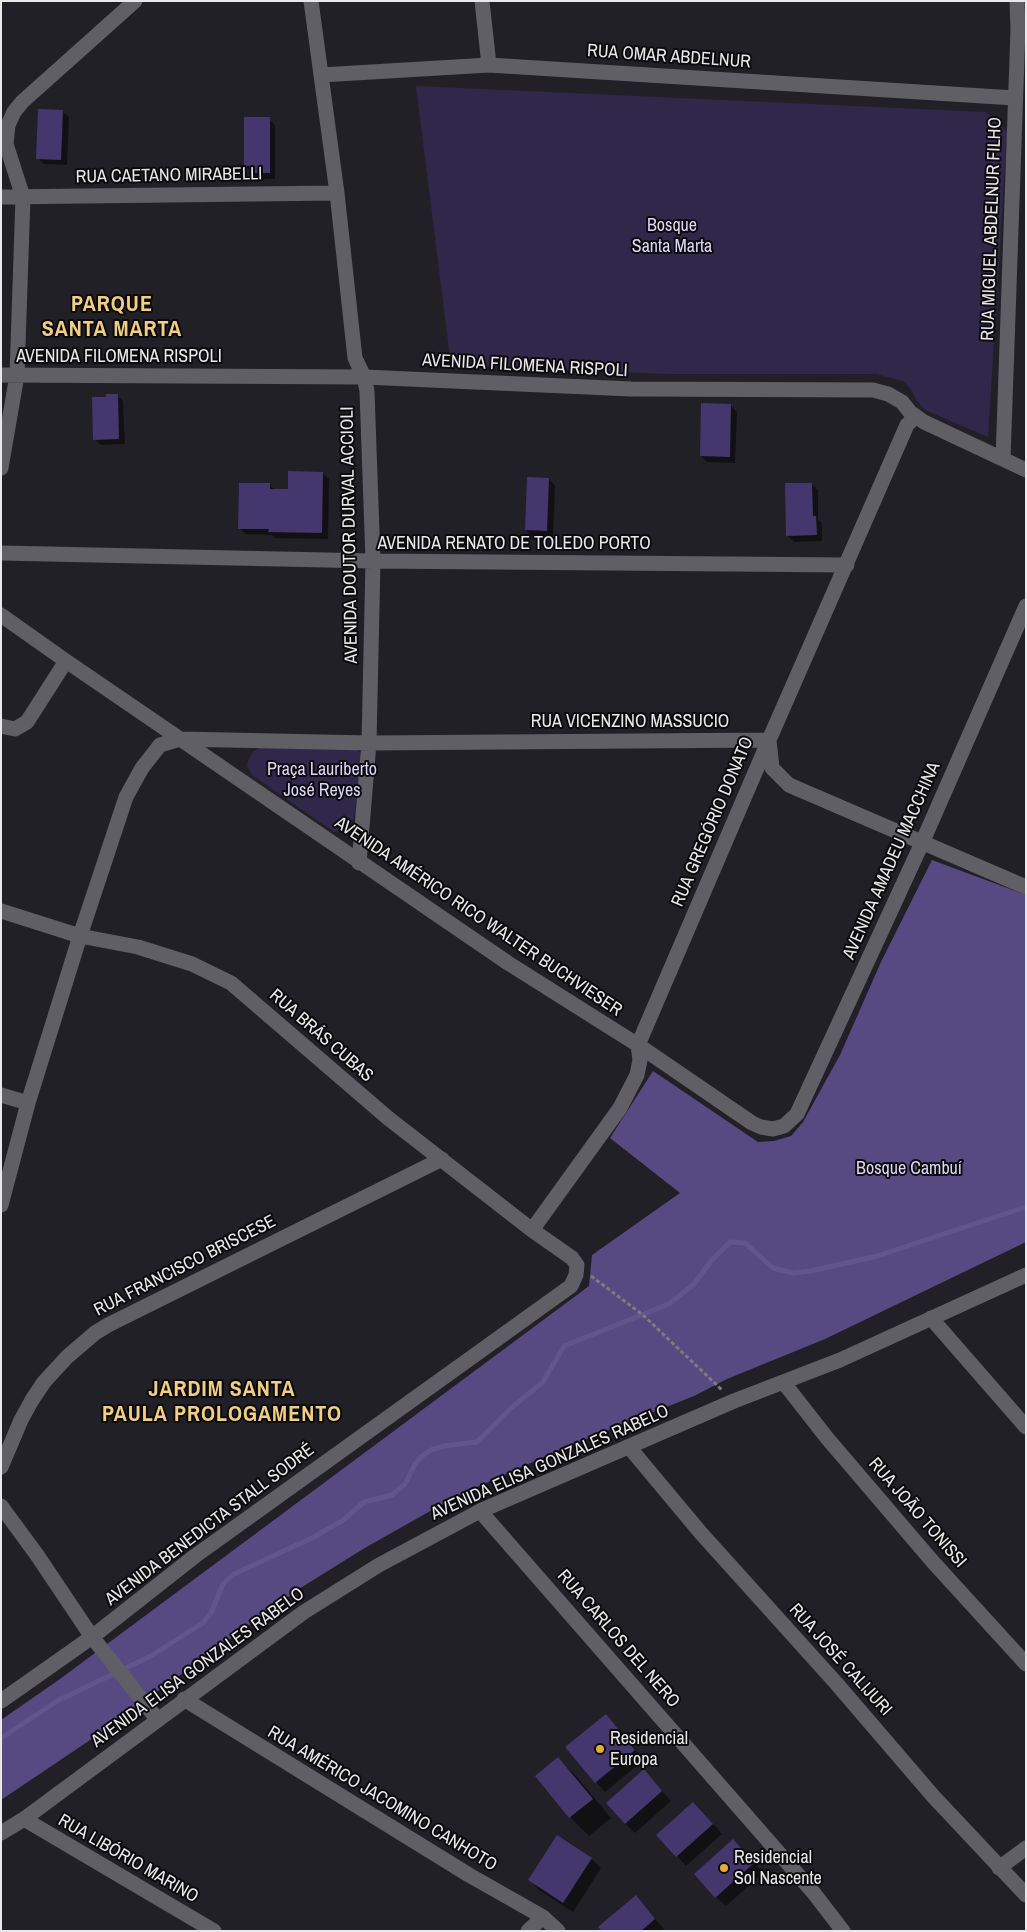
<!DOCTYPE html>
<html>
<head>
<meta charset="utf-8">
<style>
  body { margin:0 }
  #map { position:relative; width:1027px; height:1932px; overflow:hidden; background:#212026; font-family:"Archivo Narrow",sans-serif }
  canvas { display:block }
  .frame { position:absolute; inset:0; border:2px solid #e8e8eb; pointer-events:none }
</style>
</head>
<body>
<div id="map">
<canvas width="1027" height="1932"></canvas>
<div class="frame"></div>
</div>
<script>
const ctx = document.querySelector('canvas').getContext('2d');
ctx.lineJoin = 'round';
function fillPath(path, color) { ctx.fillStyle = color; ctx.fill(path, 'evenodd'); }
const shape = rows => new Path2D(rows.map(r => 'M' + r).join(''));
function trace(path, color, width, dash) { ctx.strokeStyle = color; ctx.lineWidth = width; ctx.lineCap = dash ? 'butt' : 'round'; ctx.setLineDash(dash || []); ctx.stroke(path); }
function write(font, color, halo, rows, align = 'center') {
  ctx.font = font + ' "Archivo Narrow",sans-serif'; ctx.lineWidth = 4; ctx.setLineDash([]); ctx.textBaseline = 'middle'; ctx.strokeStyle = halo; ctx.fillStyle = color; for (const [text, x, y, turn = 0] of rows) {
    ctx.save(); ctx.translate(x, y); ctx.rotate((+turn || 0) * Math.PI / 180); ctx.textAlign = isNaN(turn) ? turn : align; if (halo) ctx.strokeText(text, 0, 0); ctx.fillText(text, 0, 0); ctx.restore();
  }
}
fillPath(shape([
  [416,86,985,112,995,119,1007,132,988,437,925,410,916,400,911,389,903,381,876,374,667,374,451,365],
  [260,747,357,749,362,755,354,818,351,824,342,831,334,832,252,775,247,766,248,761,253,752]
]), '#30284b');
fillPath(shape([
  [932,860,1026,895,1026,1242,825,1339,727,1379,694,1396,566,1447,455,1497,363,1549,302,1587,96,1736,1,1800,1,1720,60,1679,589,1286,592,1255,680,1193,610,1138,653,1071,758,1142,774,1141,791,1136,803,1122,840,1055,881,962]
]), '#574a82');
fillPath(shape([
  [62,111,69,117,67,165,44,164,38,158],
  [269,119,275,125,275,179,257,179,245,165],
  [117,395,123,401,125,444,101,445,94,439,108,398],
  [731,406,737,412,735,463,707,462,701,456],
  [322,473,329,479,328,539,275,538,272,535,246,534,239,528,269,484,275,490,289,490],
  [549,479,555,486,553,537,532,536,526,530],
  [812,484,818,490,818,520,822,523,822,541,794,542,787,535],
  [615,1725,644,1760,605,1792,596,1782],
  [558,1758,577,1777,611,1818,589,1836,570,1817,537,1776],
  [653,1781,671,1801,635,1833,625,1823],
  [703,1813,722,1834,686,1866,658,1835],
  [557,1837,592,1859,601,1868,573,1912,539,1890,530,1880],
  [733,1841,763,1873,726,1906,716,1897],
  [636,1897,664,1929,662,1931,603,1931]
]), '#0007');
trace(shape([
  [1,1738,59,1700,149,1657,203,1623,211,1613,223,1584,234,1574,312,1538,342,1521,364,1502,392,1495,405,1484,415,1464,422,1456,431,1450,444,1446,477,1442,510,1409,543,1382,564,1346,669,1304,694,1284,711,1261,730,1242,745,1243,773,1268,793,1273,811,1271,877,1256,1026,1207]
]), '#62558e', 5);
fillPath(shape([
  [38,109,63,110,61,160,36,159],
  [244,117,270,117,270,173,250,173,250,166,244,166],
  [106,394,118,394,119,439,93,440,92,397,106,397],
  [701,403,731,404,730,457,700,456],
  [288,471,323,472,322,533,268,532,269,529,238,529,239,483,270,483,270,489,288,489],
  [527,477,549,478,547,531,525,530],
  [785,483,812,483,813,516,816,516,817,535,786,536],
  [606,1714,635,1750,595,1783,565,1747],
  [558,1757,593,1799,569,1818,535,1776],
  [644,1769,662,1791,625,1824,606,1803],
  [693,1802,713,1824,676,1857,656,1835],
  [557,1835,592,1858,563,1903,528,1880],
  [733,1839,754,1863,715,1898,694,1874],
  [636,1895,655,1919,641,1931,602,1931,598,1927]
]), '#44376d');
trace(shape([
  [591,1276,643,1315,722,1390]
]), '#7c7b80', 3, [4, 2.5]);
trace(shape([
  [311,1,337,193,355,358,364,377,367,391,373,561,369,743,359,863],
  [482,1,489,65],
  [321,75,489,65,1015,98],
  [1,197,337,193],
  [1,375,364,377,631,389,873,390,888,394,902,402,910,412,924,422,1026,470],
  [1003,459,1018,29,1017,1],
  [1,468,17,375,23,197,6,144,8,125,14,112,22,102,135,1],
  [1,553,373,561,847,565],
  [1,615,66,661,508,963,638,1045,752,1123,761,1127,773,1129,784,1126,797,1114,922,843,1026,606],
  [1,726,15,729,27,722,66,661],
  [1,911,80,936,138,947,192,964,231,983,388,1118,532,1230,572,1258,577,1265,576,1275,571,1286,195,1556,92,1637,1,1701],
  [1,1095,28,1103],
  [1,1205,28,1103,80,936,126,797,142,768,160,745,180,739,369,743,769,740,772,768,789,785,1026,887],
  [532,1230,620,1108,637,1075,640,1060,638,1045,769,740,907,425,915,417],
  [931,1318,1026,1427],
  [784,1383,827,1438,933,1562,1026,1664],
  [629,1447,700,1532,836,1683,933,1796,1026,1895],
  [1,1467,21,1420,32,1400,44,1382,67,1357,95,1333,108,1325,442,1159],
  [1,1506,37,1555,92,1637,158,1720],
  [480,1511,813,1892,843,1931],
  [184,1699,469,1875,543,1917,558,1931],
  [24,1819,214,1931],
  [1,1833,24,1819,304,1612,379,1565,480,1511,734,1401,840,1360,1026,1275],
  [999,1868,1026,1848],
  [528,1931,543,1917]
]), '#605f66', 15);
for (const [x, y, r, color] of [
  [600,1749,5,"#e4ae35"],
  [724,1868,5,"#e4ae35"]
]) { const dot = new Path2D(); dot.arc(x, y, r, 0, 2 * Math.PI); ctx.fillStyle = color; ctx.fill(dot); trace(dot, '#0b0a0d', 2); }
write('18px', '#e8e8eb', '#0b0a0d', [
  ["RUA OMAR ABDELNUR",669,57,4],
  ["RUA CAETANO MIRABELLI",169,176,-1],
  ["RUA MIGUEL ABDELNUR FILHO",992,229,-88],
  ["AVENIDA FILOMENA RISPOLI",119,357],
  ["AVENIDA FILOMENA RISPOLI",525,366,3],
  ["AVENIDA DOUTOR DURVAL ACCIOLI",350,535,-91],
  ["AVENIDA RENATO DE TOLEDO PORTO",514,544],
  ["RUA VICENZINO MASSUCIO",630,722],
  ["RUA GREGÓRIO DONATO",713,822,-67],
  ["AVENIDA AMADEU MACCHINA",892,861,-66],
  ["AVENIDA AMÉRICO RICO WALTER BUCHVIESER",478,917,34],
  ["RUA BRÁS CUBAS",321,1036,41],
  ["RUA FRANCISCO BRISCESE",185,1266,-27],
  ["AVENIDA ELISA GONZALES RABELO",550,1463,-24],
  ["RUA JOÃO TONISSI",917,1513,49],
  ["AVENIDA BENEDICTA STALL SODRÉ",210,1525,-37],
  ["RUA CARLOS DEL NERO",618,1639,49],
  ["RUA JOSÉ CALIJURI",840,1660,48],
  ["AVENIDA ELISA GONZALES RABELO",198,1668,-36],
  ["RUA AMÉRICO JACOMINO CANHOTO",382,1799,31],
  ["RUA LIBÓRIO MARINO",128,1859,30]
]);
write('18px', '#dbd5f8', '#0b0a0d', [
  ["Bosque",672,226],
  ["Santa Marta",672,247],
  ["Praça Lauriberto",322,770],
  ["José Reyes",322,791],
  ["Bosque Cambuí",909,1169]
]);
write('18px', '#e8e8eb', '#0b0a0d', [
  ["Residencial",610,1739],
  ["Europa",610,1760],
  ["Residencial",734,1858],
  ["Sol Nascente",734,1879]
], 'left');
ctx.letterSpacing = '1px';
write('bold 22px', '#f2cd84', '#0b0a0d', [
  ["PARQUE",112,305],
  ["SANTA MARTA",112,330],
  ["JARDIM SANTA",222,1390],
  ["PAULA PROLOGAMENTO",222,1415]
]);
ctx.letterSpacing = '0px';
</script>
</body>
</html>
